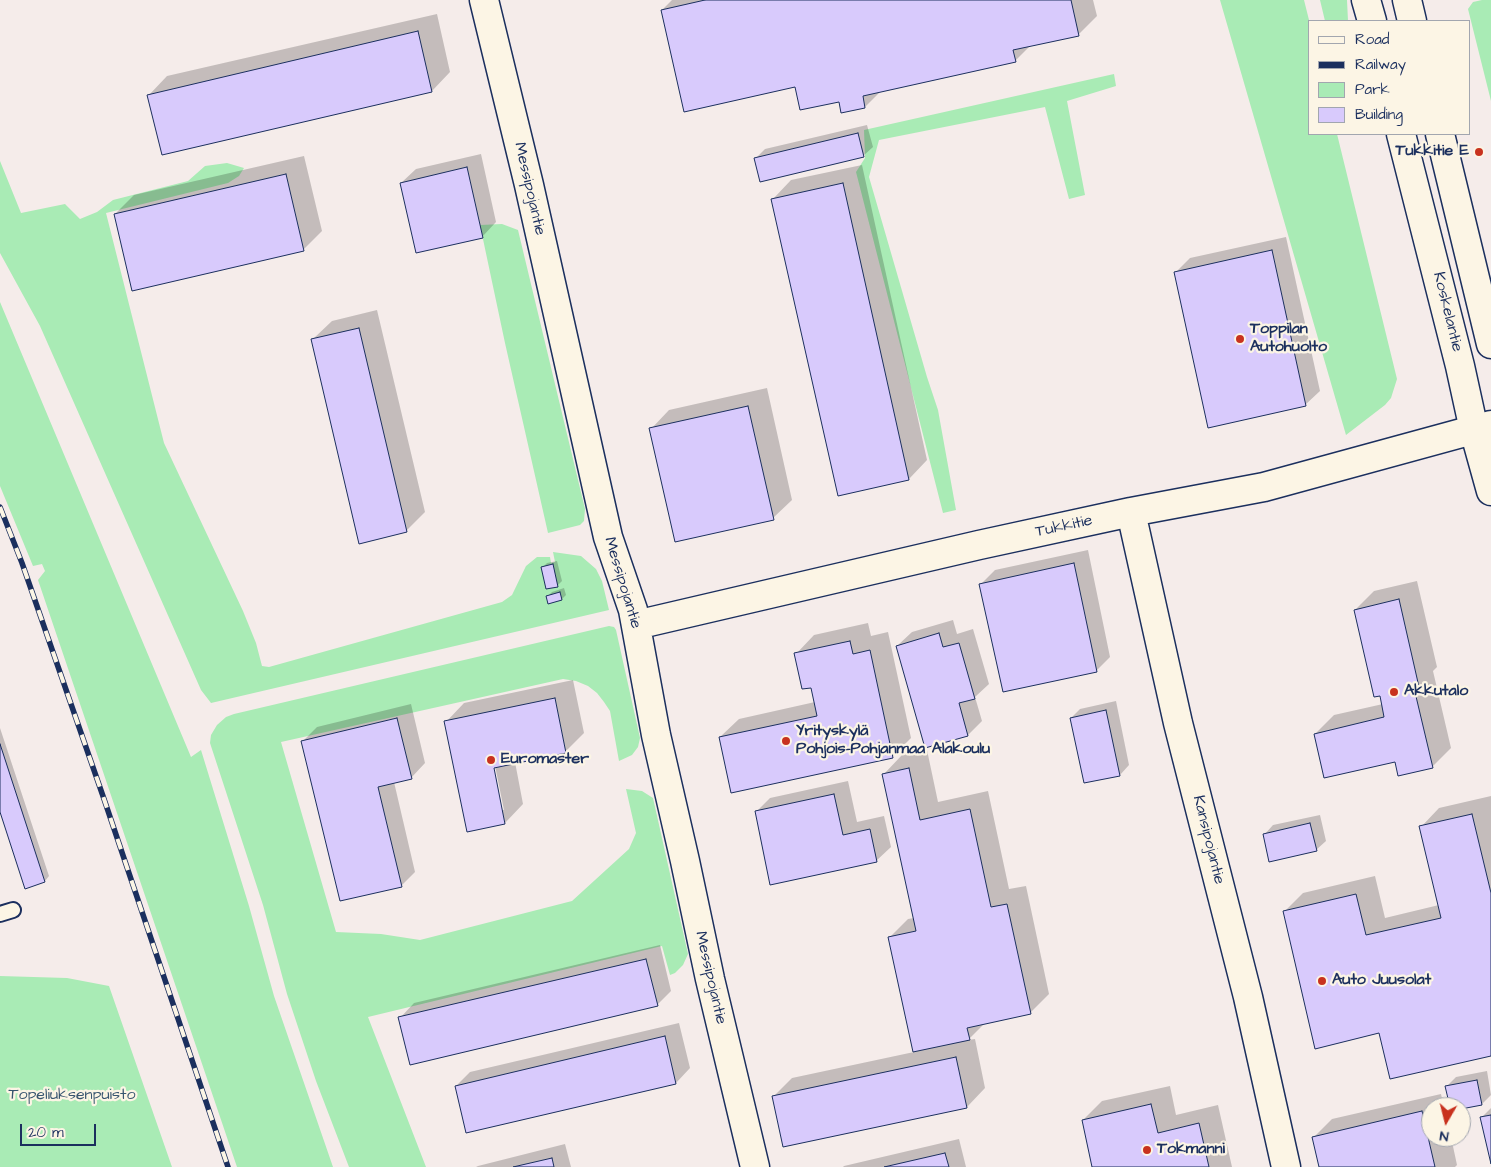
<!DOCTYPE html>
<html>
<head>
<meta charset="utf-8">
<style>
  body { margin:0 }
  #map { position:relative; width:1491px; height:1167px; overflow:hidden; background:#f5ecea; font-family:"Architects Daughter",sans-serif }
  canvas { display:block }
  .legend { position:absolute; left:1308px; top:20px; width:162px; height:115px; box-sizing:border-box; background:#fcf5e5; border:1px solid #a2a6af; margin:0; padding:6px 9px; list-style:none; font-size:15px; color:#1b2f5e }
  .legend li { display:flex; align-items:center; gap:10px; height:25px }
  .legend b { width:25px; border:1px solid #a2a6af }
  .north { position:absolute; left:1421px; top:1097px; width:50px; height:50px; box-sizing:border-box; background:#fcf5e5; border:1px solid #a2a6af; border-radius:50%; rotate:188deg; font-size:14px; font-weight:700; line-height:20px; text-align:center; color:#1b2f5e }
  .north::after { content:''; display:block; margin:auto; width:18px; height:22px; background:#c8321e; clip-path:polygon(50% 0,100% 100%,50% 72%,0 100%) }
  .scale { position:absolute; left:20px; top:1124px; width:76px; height:22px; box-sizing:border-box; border:2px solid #1b2f5e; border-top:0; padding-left:6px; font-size:15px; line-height:18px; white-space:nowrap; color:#1b2f5e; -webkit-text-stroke:4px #fcf5e5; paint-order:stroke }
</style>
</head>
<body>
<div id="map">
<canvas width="1491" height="1167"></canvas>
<ul class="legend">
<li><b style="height:6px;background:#fcf5e5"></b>Road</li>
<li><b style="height:6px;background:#1b2f5e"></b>Railway</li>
<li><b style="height:14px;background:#a9ebb5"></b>Park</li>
<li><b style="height:14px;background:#d8cafc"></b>Building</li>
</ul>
<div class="north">N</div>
<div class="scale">20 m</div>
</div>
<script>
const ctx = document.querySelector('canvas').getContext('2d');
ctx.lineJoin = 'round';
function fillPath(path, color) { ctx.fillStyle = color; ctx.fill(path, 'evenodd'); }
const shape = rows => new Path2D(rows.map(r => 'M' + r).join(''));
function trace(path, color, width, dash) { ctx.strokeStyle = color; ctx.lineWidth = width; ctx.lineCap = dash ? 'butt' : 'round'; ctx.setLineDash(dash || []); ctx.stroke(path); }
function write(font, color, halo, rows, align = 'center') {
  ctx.font = font + ' "Architects Daughter",sans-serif'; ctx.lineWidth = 4.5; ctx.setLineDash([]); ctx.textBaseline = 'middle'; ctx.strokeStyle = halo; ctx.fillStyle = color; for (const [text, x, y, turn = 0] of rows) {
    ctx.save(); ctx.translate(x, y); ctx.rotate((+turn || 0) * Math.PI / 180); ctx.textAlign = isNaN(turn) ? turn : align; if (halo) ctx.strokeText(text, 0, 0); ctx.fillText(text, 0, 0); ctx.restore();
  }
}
fillPath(shape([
  [1220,0,1304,0,1310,24,1310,134,1337,134,1397,379,1391,398,1385,405,1346,435],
  [1320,0,1347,0,1348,21,1325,21],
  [1482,0,1491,0,1491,101,1468,9,1473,2],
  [1114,74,1116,86,1067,101,1085,195,1069,199,1045,107,879,140,869,177,927,377,938,410,956,510,943,513,856,172,865,158,864,130],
  [0,161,21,213,65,204,80,219,97,212,113,200,188,181,205,166,227,163,244,168,239,176,228,183,106,213,164,443,243,611,256,643,262,666,269,667,502,602,512,595,526,566,537,557,550,557,551,563,555,562,553,552,581,556,596,569,602,581,609,610,211,703,201,690,40,326,0,253],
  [502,224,518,230,585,509,584,521,580,525,548,533,505,343,480,225],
  [0,302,191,757,201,750,249,906,274,996,333,1167,237,1167,38,580,45,571,42,564,33,566,0,486],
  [609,626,614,627,616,630,640,738,638,747,632,755,619,761,610,711,604,702,597,693,588,686,576,681,563,679,281,742,336,932,381,934,420,940,572,901,629,849,636,833,626,789,642,791,653,798,688,954,683,965,675,973,670,975,662,946,368,1017,426,1167,349,1167,316,1081,287,994,263,905,210,743,211,735,217,725,226,717,234,714],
  [0,976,67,978,109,986,172,1167,0,1167]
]), '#a9ebb5');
fillPath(shape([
  [672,0,1093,0,1097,16,1078,35,1031,45,1015,61,881,91,865,107,796,86,662,10],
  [437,14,450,72,432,91,149,95,167,76],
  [867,125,873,147,863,156,756,158,765,149],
  [481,154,496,222,482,237,401,183,416,169],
  [304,156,322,231,303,250,115,214,134,195],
  [862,165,927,460,909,479,839,494,773,199,791,180],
  [1286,237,1320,391,1305,405,1176,272,1190,258],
  [377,310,425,512,406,531,313,339,332,321],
  [767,388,792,500,773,518,651,429,669,410],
  [1088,550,1110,657,1096,671,981,584,995,570],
  [557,561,562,581,558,585,542,568,547,563],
  [1417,581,1437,667,1433,671,1451,748,1432,767,1396,761,1315,734,1334,715,1383,704,1355,610,1374,591],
  [564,588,566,595,562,599,548,596,552,592],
  [953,620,957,634,973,629,989,684,975,697,982,721,968,735,897,646,912,632],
  [868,623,871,636,888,632,911,738,892,757,720,737,739,719,815,702,812,686,796,654,814,635],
  [573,680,584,733,565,752,515,762,523,804,505,823,446,722,464,703],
  [494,761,504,810,501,810,491,762],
  [1116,701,1129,765,1120,775,1085,782,1071,718,1080,709],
  [411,704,425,763,411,778,394,782,415,872,401,886,303,741,317,727],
  [0,728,49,876,45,881,26,887,0,808],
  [927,750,938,802,988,791,1009,889,1026,886,1049,994,1030,1013,986,1022,968,1040,975,1039,985,1088,967,1107,774,1096,792,1078,914,1052,889,938,908,919,914,918,884,774,902,755],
  [848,781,857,822,884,816,891,847,876,861,756,812,770,798],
  [1491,796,1491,1054,1380,1032,1284,912,1303,893,1375,876,1385,918,1439,905,1421,827,1439,808],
  [1320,815,1326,841,1316,850,1264,835,1273,825],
  [660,945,671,991,657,1005,400,1018,414,1003],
  [679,1023,690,1068,676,1083,456,1086,470,1072],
  [1487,1071,1491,1095,1482,1104,1461,1108,1451,1107,1447,1086,1456,1077],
  [1170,1086,1176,1115,1218,1105,1232,1167,1094,1167,1083,1120,1102,1101],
  [1441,1094,1444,1107,1431,1107,1431,1137,1451,1137,1457,1165,1455,1167,1320,1167,1314,1137,1332,1119],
  [1491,1108,1491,1159,1481,1118],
  [959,1139,966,1167,843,1167,844,1166],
  [565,1144,571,1167,476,1167,478,1166]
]), '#0003');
const building = shape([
  [705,0,1071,0,1079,36,1013,50,1016,62,863,96,865,108,841,113,839,102,800,110,795,87,684,112,661,10,705,0],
  [418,31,432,92,162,155,147,95,418,31],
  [858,133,864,157,760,182,754,158,858,133],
  [467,167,483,238,416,253,400,183,467,167],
  [286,174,304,251,132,291,114,214,286,174],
  [843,183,909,480,838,496,771,199,843,183],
  [1272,250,1306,406,1208,428,1174,272,1272,250],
  [359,328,407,532,359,544,311,339,359,328],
  [748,406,774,520,675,542,649,428,748,406],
  [1074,563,1097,672,1003,692,979,584,1074,563],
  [553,564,558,587,546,589,541,567,553,564],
  [560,592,562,600,548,604,546,596,560,592],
  [1399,599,1419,687,1414,688,1433,768,1398,776,1395,762,1324,778,1314,734,1384,717,1380,696,1374,697,1354,610,1399,599],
  [939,633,943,647,959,643,975,699,959,703,968,736,925,748,896,646,939,633],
  [850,641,853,654,870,650,893,758,731,793,719,737,817,716,811,688,802,689,794,653,850,641],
  [555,698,566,753,494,768,505,824,467,832,444,721,555,698],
  [1106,710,1120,776,1084,783,1070,718,1106,710],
  [397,718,412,779,378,787,402,887,340,901,301,741,397,718],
  [0,744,45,882,25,889,0,812,0,744],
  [909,768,920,820,970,809,991,907,1007,904,1031,1014,967,1028,970,1040,913,1052,888,937,916,931,882,774,909,768],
  [834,794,843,835,870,829,877,862,770,885,755,811,834,794],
  [1472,814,1491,893,1491,1056,1390,1079,1379,1033,1315,1049,1283,911,1356,894,1366,935,1441,918,1419,826,1472,814],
  [1310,823,1317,851,1269,862,1263,834,1310,823],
  [646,959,658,1006,410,1065,398,1017,646,959],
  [665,1036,676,1084,466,1133,455,1086,665,1036],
  [956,1057,967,1108,783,1147,772,1096,956,1057],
  [1477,1080,1482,1105,1461,1109,1461,1107,1450,1107,1445,1086,1477,1080],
  [1151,1104,1158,1133,1199,1123,1209,1167,1092,1167,1082,1120,1151,1104],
  [1422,1111,1435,1167,1319,1167,1312,1137,1422,1111],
  [1491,1115,1491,1164,1480,1117,1491,1115],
  [945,1153,949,1167,884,1167,945,1153],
  [552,1158,554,1167,513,1167,552,1158]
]);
fillPath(building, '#d8cafc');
trace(building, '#1b2f5e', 1);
const service = shape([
  [0,914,13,910]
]);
const minor = shape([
  [484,0,529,185,608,537,633,610,656,735,685,861,710,979,755,1167],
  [1131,512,1178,723,1248,997,1286,1167],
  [636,625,979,545,1131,512,1264,487,1491,425]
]);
const secondary = shape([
  [1366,0,1372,21],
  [1407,0,1412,21],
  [1401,134,1460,366,1474,430,1491,491],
  [1440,134,1491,344]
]);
trace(service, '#1b2f5e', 18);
trace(minor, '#1b2f5e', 31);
trace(secondary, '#1b2f5e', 31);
trace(service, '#fcf5e5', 14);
trace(minor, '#fcf5e5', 28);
trace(secondary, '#fcf5e5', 28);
const rail = shape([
  [0,507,22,563,104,799,228,1167]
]);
trace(rail, '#1b2f5e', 5.5);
trace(rail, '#fcf5e5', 4, [11]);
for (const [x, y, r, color] of [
  [1479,152,5,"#c8321e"],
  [1240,339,5,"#c8321e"],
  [1394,692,5,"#c8321e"],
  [786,741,5,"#c8321e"],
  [491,760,5,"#c8321e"],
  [1322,981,5,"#c8321e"],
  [1147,1150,5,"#c8321e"]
]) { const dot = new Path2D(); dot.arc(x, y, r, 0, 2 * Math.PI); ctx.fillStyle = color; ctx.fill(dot); trace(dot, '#fcf5e5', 2); }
write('bold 16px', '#1b2f5e', '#fcf5e5', [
  ["Tukkitie E",1469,152,"right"],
  ["Toppilan",1250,330],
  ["Autohuolto",1250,348],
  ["Akkutalo",1404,692],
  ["Yrityskylä",796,732],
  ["Pohjois-Pohjanmaa Alakoulu",796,750],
  ["Euromaster",501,760],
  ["Auto Juusolat",1332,981],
  ["Tokmanni",1157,1150]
], 'left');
write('16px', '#1b2f5e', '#fcf5e5', [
  ["Messipojantie",529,189,77],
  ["Koskelantie",1447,312,76],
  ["Tukkitie",1064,527,-12],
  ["Messipojantie",622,583,73],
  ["Kansipojantie",1208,840,76],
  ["Messipojantie",710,978,77]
]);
write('16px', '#37556f', '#fcf5e5', [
  ["Topeliuksenpuisto",72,1096]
]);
</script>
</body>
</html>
